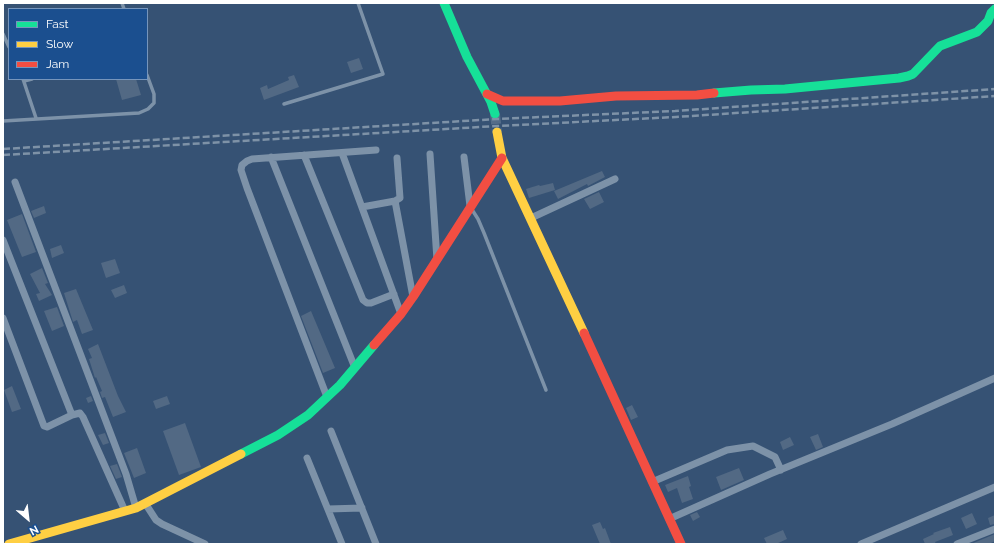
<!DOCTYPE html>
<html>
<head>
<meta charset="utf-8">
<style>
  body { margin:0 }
  #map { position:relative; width:998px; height:547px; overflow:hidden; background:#365274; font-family:Raleway,sans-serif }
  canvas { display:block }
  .frame { position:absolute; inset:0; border:4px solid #fff; pointer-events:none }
  .legend { position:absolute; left:8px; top:8px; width:140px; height:72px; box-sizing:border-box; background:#1b4f8f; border:1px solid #7695bc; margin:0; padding:5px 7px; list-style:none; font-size:12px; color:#fff }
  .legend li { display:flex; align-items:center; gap:8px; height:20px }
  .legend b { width:20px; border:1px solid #7695bc }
  .north { position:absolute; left:8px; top:499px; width:40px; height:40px; -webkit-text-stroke:3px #1b4f8f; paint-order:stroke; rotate:152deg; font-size:11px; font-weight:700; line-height:16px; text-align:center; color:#fff }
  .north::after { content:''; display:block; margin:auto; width:14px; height:18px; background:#fff; clip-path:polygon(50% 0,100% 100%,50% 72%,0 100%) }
</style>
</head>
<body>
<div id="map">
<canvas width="998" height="547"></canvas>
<div class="frame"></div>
<ul class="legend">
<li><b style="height:5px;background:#16e098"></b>Fast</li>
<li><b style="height:5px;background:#ffcf43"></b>Slow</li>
<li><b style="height:5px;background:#f24e42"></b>Jam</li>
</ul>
<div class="north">N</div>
</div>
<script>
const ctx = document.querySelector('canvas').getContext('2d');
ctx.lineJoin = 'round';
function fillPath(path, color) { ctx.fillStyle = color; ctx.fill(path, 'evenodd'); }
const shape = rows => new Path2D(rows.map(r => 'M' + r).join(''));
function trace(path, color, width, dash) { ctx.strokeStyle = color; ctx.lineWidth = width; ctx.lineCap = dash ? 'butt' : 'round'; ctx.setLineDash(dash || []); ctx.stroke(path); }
fillPath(shape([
  [359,58,363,69,351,73,347,62],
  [294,75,299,87,264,100,260,88,267,85,268,89,289,80,288,77],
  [116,79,136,79,141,95,122,100],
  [602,171,605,177,588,186,587,184,558,199,554,191],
  [553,183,555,190,529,198,526,189,539,185,540,186],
  [599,192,604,202,590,209,584,199],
  [44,206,46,213,34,218,31,211],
  [22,214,36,252,22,257,7,220],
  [61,245,64,253,52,258,50,249],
  [115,259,120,273,106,278,101,263],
  [42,268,48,283,45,284,52,295,39,301,36,294,40,293,30,274],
  [124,285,127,293,115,298,111,290],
  [76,289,93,330,82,334,77,320,73,322,64,293],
  [57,307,64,326,52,331,44,311],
  [311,311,335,368,323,373,301,316],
  [98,344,118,396,126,412,113,417,105,397,102,398,100,392,102,391,96,377,95,378,89,359,92,358,88,349],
  [12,386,21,409,12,412,4,390],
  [91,396,93,401,88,403,86,398],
  [167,396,170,404,156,409,153,401],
  [632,405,638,417,631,420,626,408],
  [185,423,201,467,179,475,163,431],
  [105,433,109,443,103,445,98,435],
  [818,434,823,447,816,450,810,437],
  [790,437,794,445,783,450,780,442],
  [137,448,146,473,134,478,124,453],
  [117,464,122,477,116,479,110,466],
  [739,468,744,480,721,490,716,477],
  [688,476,691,486,689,487,693,499,682,503,677,488,668,492,665,485],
  [697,512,700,517,693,521,690,515],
  [972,513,977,524,966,529,961,518],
  [995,515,995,524,990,525,988,518],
  [600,522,603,529,605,528,611,544,600,544,592,525],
  [950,527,953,535,935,542,936,544,925,544,923,539,934,534,933,533],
  [783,530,787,539,776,544,767,544,764,538],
  [995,534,995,541,989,544,971,544]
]), '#526984');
trace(shape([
  [495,114,497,132]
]), '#546c89', 10, [10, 5]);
trace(shape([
  [122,3,124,9],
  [3,34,9,47],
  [23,79,36,118],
  [24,81,32,79],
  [284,104,383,74,358,3],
  [3,121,139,113,148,109,154,103,154,94,147,75],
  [471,208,478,219,484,233,546,390]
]), '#7d92a8', 3.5);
trace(shape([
  [342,153,401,314],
  [430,154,437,260],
  [304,155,363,300,367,303,371,303,394,294],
  [271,157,355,368],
  [464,157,470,206],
  [15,182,126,474,136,508],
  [395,201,413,297],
  [362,207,395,201,400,198,397,158],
  [531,218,615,179],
  [3,240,72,415],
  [3,318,44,426,47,427,72,415,80,413,83,417,125,511],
  [327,397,247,188,241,170,242,165,247,161,252,159,376,150],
  [331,431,376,544],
  [307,458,342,544],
  [652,482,727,450,753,446,775,457,781,470],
  [145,503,156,520,162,524,205,544],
  [328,509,362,508],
  [669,519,770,474,892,424,995,378],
  [861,544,995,487],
  [957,544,995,529]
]), '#7d92a8', 7);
trace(shape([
  [444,3,467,57,491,102,495,114],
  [714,93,751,90,785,89,899,78,908,76,913,74,940,46,977,32,988,21,991,13,995,9],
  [241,454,278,435,308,415,340,385,374,345]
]), '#16e098', 9);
trace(shape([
  [497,132,502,158,584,333],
  [9,544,136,508,241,454]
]), '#ffcf43', 9);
trace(shape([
  [487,94,503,101,560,101,616,96,697,95,714,93],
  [584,333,681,544],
  [374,345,401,314,413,297,502,158]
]), '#f24e42', 9);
trace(shape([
  [3,149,497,119,675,111,995,89],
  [3,155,497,126,676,117,995,96]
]), '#7e92a7', 2.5, [7, 3]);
</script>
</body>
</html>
